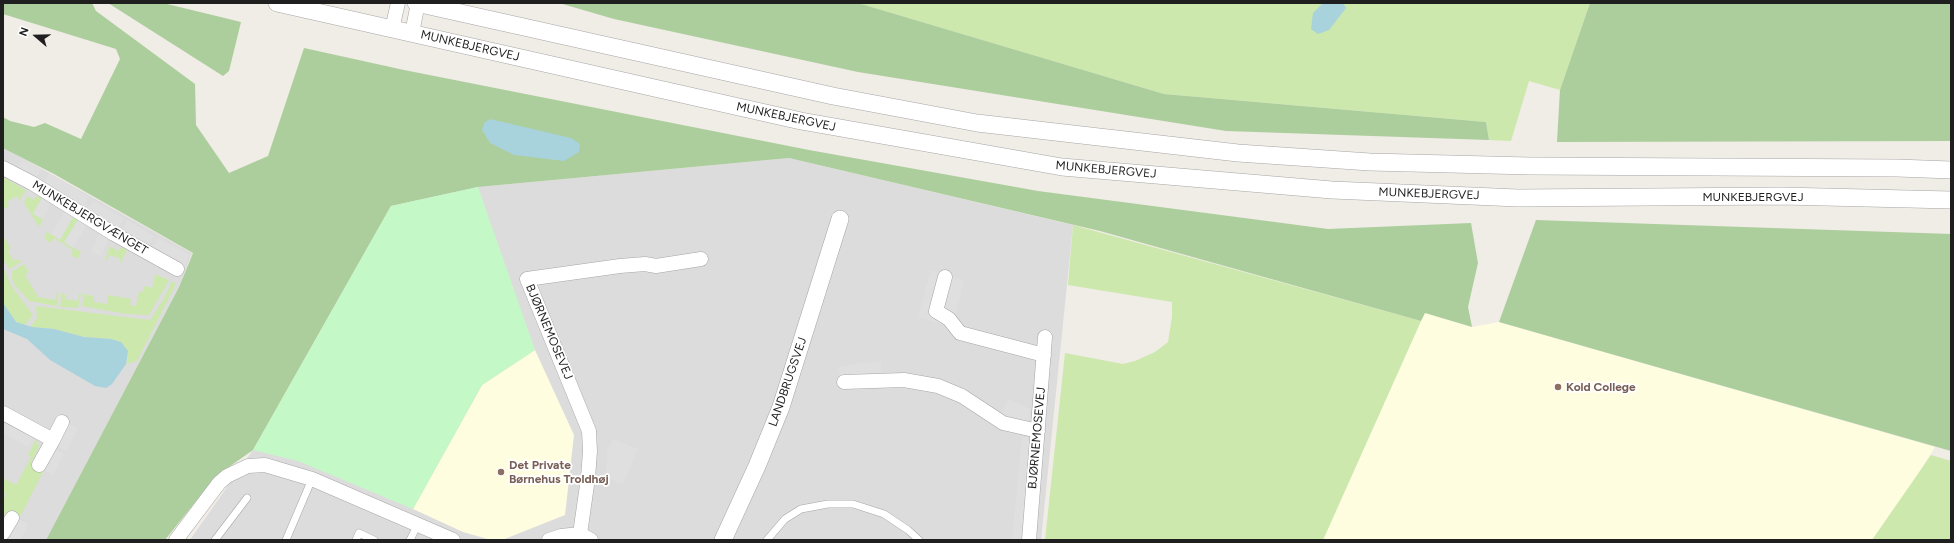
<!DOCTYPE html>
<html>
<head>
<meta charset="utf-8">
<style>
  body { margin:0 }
  #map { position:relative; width:1954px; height:543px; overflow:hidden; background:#f0ece6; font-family:Figtree,sans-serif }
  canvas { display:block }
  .frame { position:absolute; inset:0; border:4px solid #1f1f1f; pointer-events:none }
  .north { position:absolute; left:16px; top:16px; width:40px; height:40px; -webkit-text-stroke:3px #fff; paint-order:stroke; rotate:290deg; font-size:11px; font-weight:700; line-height:16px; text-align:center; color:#1f1f1f }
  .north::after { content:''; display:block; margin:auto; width:14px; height:18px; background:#1f1f1f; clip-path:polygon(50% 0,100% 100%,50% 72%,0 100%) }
</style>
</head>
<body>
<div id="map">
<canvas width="1954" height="543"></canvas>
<div class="frame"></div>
<div class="north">N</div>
</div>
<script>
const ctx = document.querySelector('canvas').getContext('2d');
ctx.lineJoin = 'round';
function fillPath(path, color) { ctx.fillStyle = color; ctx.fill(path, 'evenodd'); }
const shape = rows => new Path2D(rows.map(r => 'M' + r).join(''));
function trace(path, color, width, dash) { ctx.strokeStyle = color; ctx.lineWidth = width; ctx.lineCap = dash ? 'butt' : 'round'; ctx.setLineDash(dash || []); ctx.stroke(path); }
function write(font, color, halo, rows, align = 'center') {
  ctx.font = font + ' Figtree,sans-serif'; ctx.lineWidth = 3.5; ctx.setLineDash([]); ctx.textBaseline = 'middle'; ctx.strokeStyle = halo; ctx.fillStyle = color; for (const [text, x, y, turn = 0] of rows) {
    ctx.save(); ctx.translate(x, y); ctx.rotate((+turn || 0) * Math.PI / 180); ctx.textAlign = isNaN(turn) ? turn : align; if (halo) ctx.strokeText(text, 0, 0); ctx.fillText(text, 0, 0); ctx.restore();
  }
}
fillPath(shape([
  [3,147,192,253,179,287,46,540,3,540],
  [789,158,1073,225,1041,540,190,540,253,450,391,206,478,187]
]), '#dddcdc');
fillPath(shape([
  [1425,312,1472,327,1499,322,1935,447,1914,481,1872,540,1323,540],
  [535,350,574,435,565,515,502,540,491,540,463,532,413,509,482,385]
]), '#fefde0');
fillPath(shape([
  [858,3,1590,3,1560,90,1529,81,1511,141,1489,140,1486,122,1164,94],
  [3,177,26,190,19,201,17,196,7,202,9,207,5,208,3,206],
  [27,196,34,200,37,196,42,198,33,214,43,219,39,227,24,203],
  [73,217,78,220,64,242,81,252,78,259,71,255,73,250,54,238,51,243,44,238,47,232,60,239],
  [1073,225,1421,321,1323,540,1045,540,1065,353,1123,364,1135,361,1155,352,1168,342,1172,317,1172,302,1068,285],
  [3,236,11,248,8,251,14,261,19,259,21,262,10,269,3,260],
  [110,246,118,251,121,247,127,250,120,264,120,258,109,255,107,260,105,259],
  [24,264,29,272,25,275,38,297,56,300,57,292,59,293,57,306,29,301,15,285,12,279,11,272],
  [3,267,11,285,33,315,25,325,16,322,3,303],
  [155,274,169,280,149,315,126,314,82,306,84,294,94,296,94,302,107,304,108,295,131,299,130,305,136,306,139,291,143,292,144,286,152,288],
  [172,281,176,284,137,361,126,364,128,357,121,342,111,339,84,337,54,329,30,327,37,318,36,306,150,320,163,300],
  [62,293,65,294,65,299,78,301,79,293,81,293,78,308,60,307],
  [36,439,39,447,31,463,44,470,19,519,6,512,3,518,3,501,6,494,3,492,3,478,16,485,31,457,28,455],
  [1931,455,1951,461,1951,540,1872,540]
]), '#cce8ad');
fillPath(shape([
  [3,3,92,3,96,11,195,84,196,125,229,173,268,156,304,48,404,70,809,150,1038,191,1328,229,1471,223,1478,263,1468,307,1472,327,1425,313,1421,321,1100,231,789,158,478,187,391,206,253,450,216,476,165,540,46,540,179,287,193,253,54,174,3,148,3,117,10,121,34,127,45,123,81,139,120,59,116,49,3,14],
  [108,3,163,3,241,22,229,71,223,76],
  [559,3,858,3,1164,94,1486,122,1489,140,1226,131,858,72,614,19],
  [1590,3,1951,3,1951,141,1557,142,1560,90],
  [1536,220,1951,234,1951,451,1499,322]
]), '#acce9c');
fillPath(shape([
  [478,187,535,350,482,385,413,509,298,461,253,450,391,206]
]), '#c5f8c7');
fillPath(shape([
  [22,159,41,169,36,178,17,168],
  [49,173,89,197,84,206,44,182],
  [42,198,51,204,43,219,33,214],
  [93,200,124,219,118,228,87,209],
  [64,212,73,217,60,240,51,234],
  [78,220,87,225,73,248,64,242],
  [127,220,154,236,149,245,122,230],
  [99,233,108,239,101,256,91,251],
  [158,238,190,255,185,265,153,247],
  [931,270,964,280,956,314,948,326,918,317],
  [881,362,883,384,843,386,838,367,860,363],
  [1008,399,1031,409,1027,423,1001,416],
  [3,422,33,438,28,447,3,433],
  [69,424,78,429,66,451,57,446],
  [1022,437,1033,438,1023,540,1012,540],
  [613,439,638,449,623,484,604,476,607,466,607,451],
  [55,449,64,454,53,475,44,470],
  [19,519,28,524,20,540,8,540]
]), '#dfdfdf');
fillPath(shape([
  [1323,3,1343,3,1346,8,1329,30,1318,34,1311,29,1313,13],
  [490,119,571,138,580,144,579,152,564,161,514,155,490,143,482,130,484,123],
  [3,303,16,322,32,327,54,329,84,337,111,339,121,342,128,351,126,364,112,384,106,388,95,386,50,360,27,339,3,329]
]), '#a8d2dc');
const service = shape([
  [215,540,247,498],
  [286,540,312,479],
  [356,540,359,533,374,540],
  [410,540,418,524],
  [767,540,785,519,801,509,828,504,853,504,884,514,908,530,919,540]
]);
const minor = shape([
  [392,29,398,3],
  [412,33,418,3],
  [3,168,32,183,114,234,177,269],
  [945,277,936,311,949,319,960,333,1044,355],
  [844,382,904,380,938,386,962,396,1003,423,1038,431],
  [3,413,53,440,39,465],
  [53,440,62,422],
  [3,533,12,518],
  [580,534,588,478,590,451,589,431,527,279,620,266,645,264,656,266,701,259],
  [176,540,219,483,227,476,248,466,265,465,312,479,453,540],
  [549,540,561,536,580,534,591,540],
  [1029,540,1045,337]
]);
const tertiary = shape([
  [277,3,801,121,1062,167,1332,190,1518,198,1782,196,1951,200],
  [416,3,833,96,977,123,1238,153,1370,162,1530,166,1897,168,1951,170],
  [723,540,757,466,781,407,840,219]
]);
trace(service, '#a6a6a6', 8);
trace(minor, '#a6a6a6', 15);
trace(tertiary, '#a6a6a6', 18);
trace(service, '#fff', 7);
trace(minor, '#fff', 14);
trace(tertiary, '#fff', 17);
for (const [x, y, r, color] of [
  [1558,387,4,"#8d6e63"],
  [501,472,4,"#8d6e63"]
]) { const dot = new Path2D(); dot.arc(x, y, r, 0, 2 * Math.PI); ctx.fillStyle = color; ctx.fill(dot); trace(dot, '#fff', 1.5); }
write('12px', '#1f1f1f', '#fff', [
  ["MUNKEBJERGVEJ",470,46,13],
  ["MUNKEBJERGVEJ",786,117,12],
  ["MUNKEBJERGVEJ",1106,170,5],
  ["MUNKEBJERGVEJ",1429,194,2],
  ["MUNKEBJERGVEJ",1753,197],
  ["MUNKEBJERGVÆNGET",90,218,31],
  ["BJØRNEMOSEVEJ",549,332,67],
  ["LANDBRUGSVEJ",788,382,-71],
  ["BJØRNEMOSEVEJ",1037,438,-85]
]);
write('bold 12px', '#785e54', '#fff', [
  ["Kold College",1566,387],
  ["Det Private",509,465],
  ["Børnehus Troldhøj",509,479]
], 'left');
</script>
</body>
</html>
